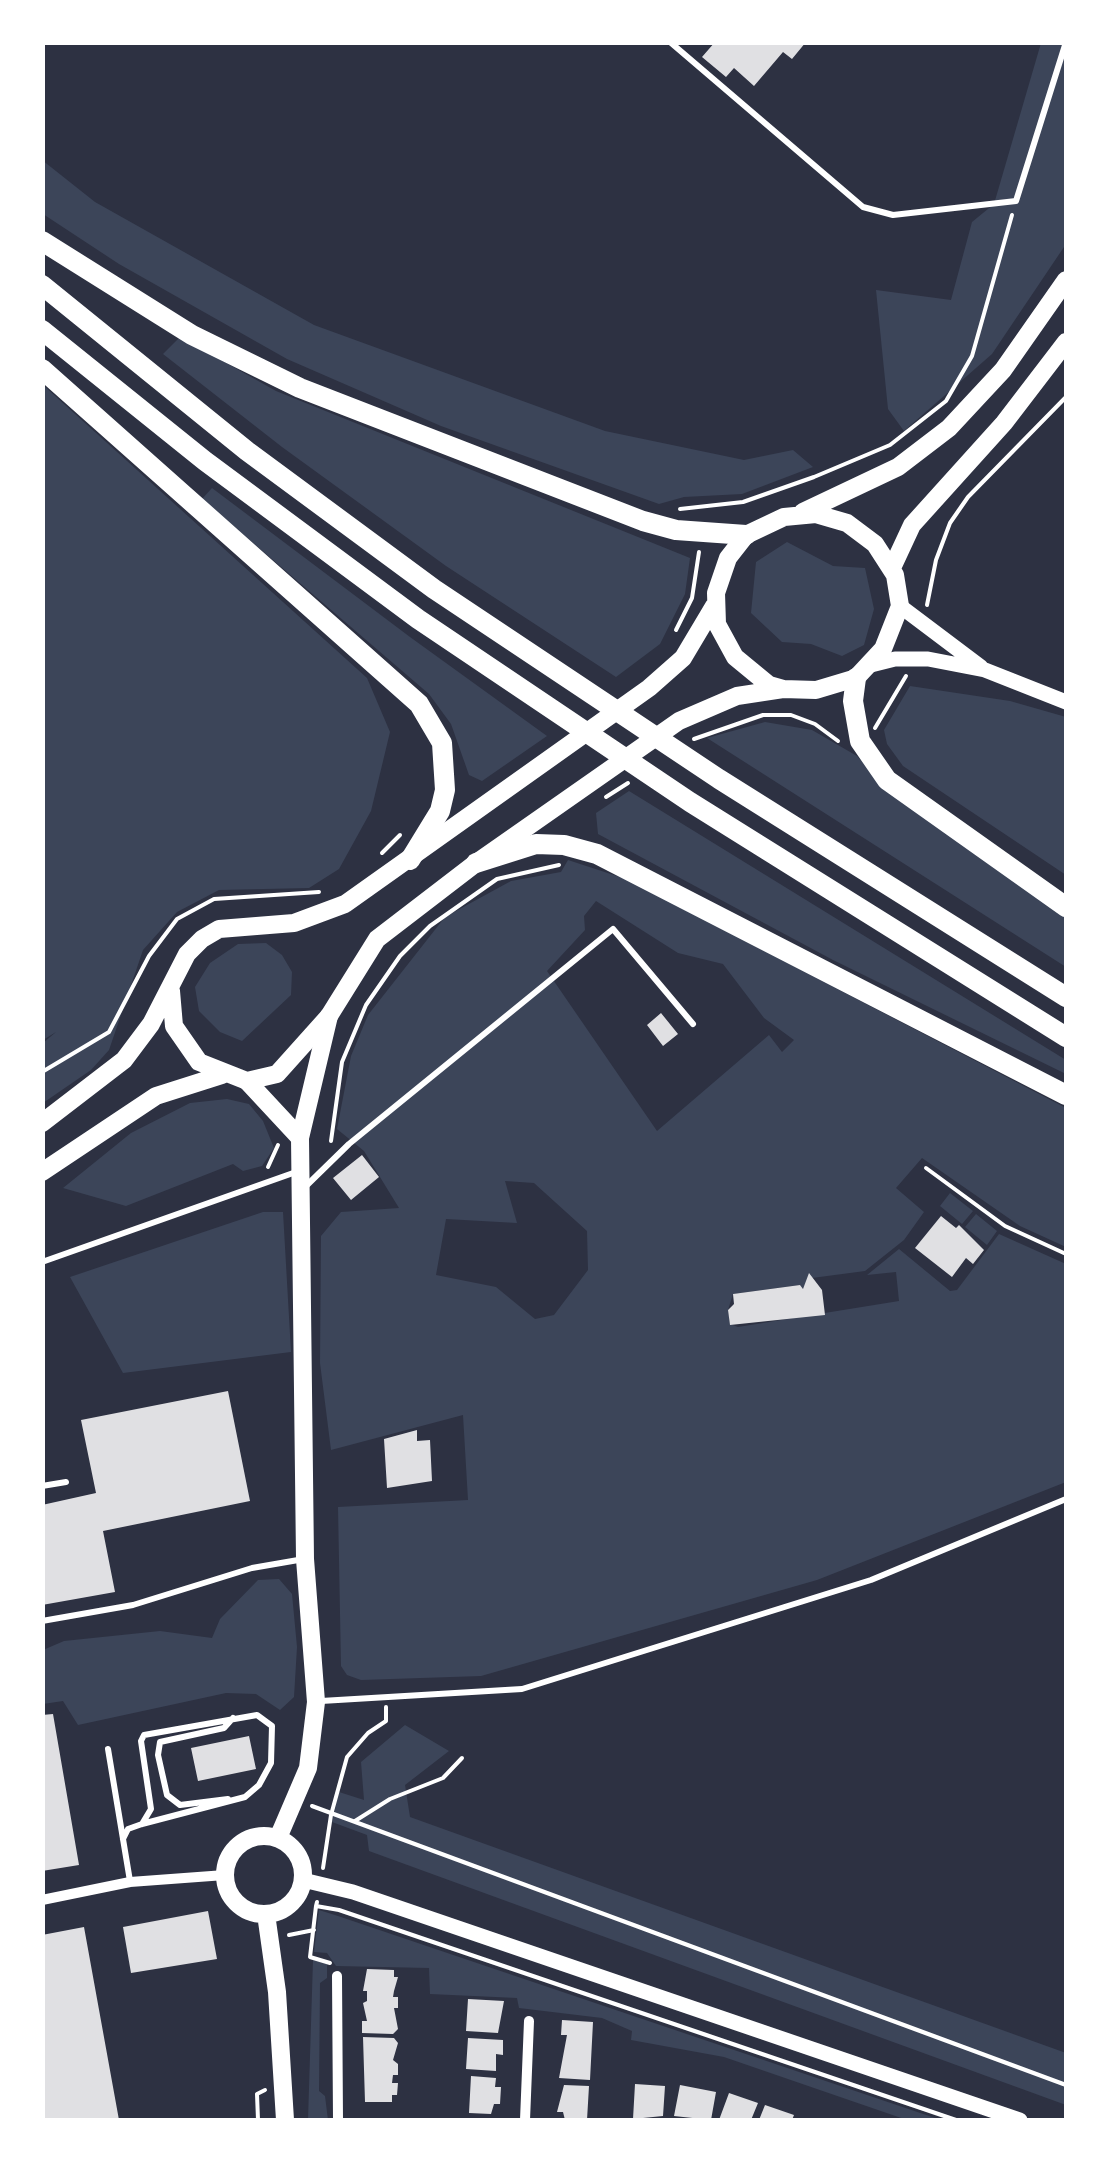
<!DOCTYPE html>
<html>
<head>
<meta charset="utf-8">
<style>
  body { margin:0 }
  #map { position:relative; width:1109px; height:2163px; overflow:hidden; background:#2d3142; font-family:"Roboto Serif",serif }
  canvas { display:block }
  .frame { position:absolute; inset:0; border:45px solid #fff; pointer-events:none }
</style>
</head>
<body>
<div id="map">
<canvas width="1109" height="2163"></canvas>
<div class="frame"></div>
</div>
<script>
const ctx = document.querySelector('canvas').getContext('2d');
ctx.lineJoin = 'round';
function fillPath(path, color) { ctx.fillStyle = color; ctx.fill(path, 'evenodd'); }
const shape = rows => new Path2D(rows.map(r => 'M' + r).join(''));
function trace(path, color, width, dash) { ctx.strokeStyle = color; ctx.lineWidth = width; ctx.lineCap = dash ? 'butt' : 'round'; ctx.setLineDash(dash || []); ctx.stroke(path); }
fillPath(shape([
  [1041,43,1066,43,1066,244,992,354,904,431,888,409,876,290,951,300,972,222,994,204],
  [42,160,95,202,314,325,605,431,744,460,793,450,813,467,742,494,684,497,659,504,441,426,287,359,119,264,43,214],
  [180,337,276,391,690,558,685,594,660,644,616,677,446,566,282,447,163,354],
  [43,385,367,678,390,732,371,811,339,869,309,888,219,890,177,912,143,950,109,1050,91,1070,43,1103,43,1043,56,1032,43,1040],
  [212,488,410,637,547,736,482,781,469,775,451,724,429,694,202,499],
  [787,542,833,566,865,568,874,609,864,645,842,656,811,644,782,642,751,613,756,562],
  [910,686,1010,701,1066,717,1066,875,903,766,887,744,884,730],
  [765,722,812,730,857,756,889,792,1066,916,1066,967,707,738],
  [629,791,1066,1060,1066,1074,833,960,598,834,596,813],
  [568,860,626,879,1066,1108,1066,1247,1020,1226,922,1158,896,1188,924,1212,904,1240,865,1271,812,1278,803,1289,800,1285,733,1294,728,1310,730,1324,738,1327,899,1301,896,1272,867,1275,899,1249,950,1291,957,1290,999,1234,1066,1264,1066,1482,817,1580,481,1676,361,1680,347,1675,341,1666,338,1507,468,1500,463,1415,331,1450,320,1363,321,1236,341,1212,399,1208,364,1151,337,1129,351,1056,368,1015,445,917,511,881,561,872],
  [596,901,678,953,723,964,764,1018,794,1040,782,1052,769,1035,657,1131,547,971,585,930,584,916],
  [505,1181,534,1183,587,1231,588,1270,554,1315,535,1319,496,1287,436,1275,446,1219,517,1223],
  [266,943,282,955,292,972,291,995,242,1041,220,1032,199,1011,195,987,210,963,238,944],
  [227,1099,249,1104,263,1121,274,1148,262,1166,243,1171,233,1164,126,1206,63,1188,131,1133,190,1103],
  [950,1193,973,1211,962,1224,940,1206],
  [263,1212,283,1212,291,1352,123,1373,70,1277],
  [976,1214,997,1231,987,1245,965,1227],
  [279,1579,292,1594,297,1647,294,1697,280,1710,256,1694,226,1693,78,1725,63,1701,43,1704,43,1650,64,1641,160,1631,212,1638,220,1619,258,1580],
  [405,1725,449,1751,405,1785,410,1817,1066,2053,1066,2105,369,1851,367,1835,332,1822,339,1792,364,1800,361,1762],
  [319,1910,338,1916,941,2120,907,2120,724,2057,631,2040,632,2031,602,2018,519,2008,517,1998,430,1994,429,1968,336,1966,327,1953,314,1952],
  [313,1960,327,1964,327,1978,320,1983,319,2091,325,2096,328,2120,308,2120]
]), '#3c4559');
fillPath(shape([
  [715,42,806,42,792,59,783,52,754,86,734,68,726,77,702,57],
  [661,1013,678,1034,663,1046,647,1025],
  [362,1155,379,1177,351,1200,333,1178],
  [941,1216,956,1228,959,1225,984,1250,973,1264,966,1258,952,1277,915,1248],
  [809,1273,822,1290,825,1315,730,1325,728,1310,734,1304,733,1294,800,1285,803,1289],
  [228,1391,250,1501,103,1531,115,1592,42,1605,42,1505,96,1493,81,1420],
  [417,1430,417,1441,430,1440,432,1481,387,1488,384,1439],
  [53,1714,79,1865,42,1871,42,1715],
  [249,1736,256,1769,198,1781,191,1748],
  [208,1911,217,1959,131,1973,123,1927],
  [84,1927,119,2120,42,2120,42,1935],
  [367,1969,394,1970,394,1977,398,1977,394,1991,393,1997,398,1997,398,2008,394,2008,398,2029,393,2034,362,2033,362,2021,367,2021,363,2003,367,2001,367,1991,363,1991],
  [468,1999,504,2001,498,2033,466,2031],
  [562,2020,593,2022,590,2080,559,2078,567,2035,561,2035],
  [363,2037,394,2038,398,2043,393,2060,398,2064,398,2075,393,2075,392,2083,398,2083,397,2095,392,2095,392,2102,365,2102],
  [468,2038,503,2040,503,2055,496,2054,496,2071,466,2069],
  [471,2076,496,2078,495,2087,501,2087,500,2104,494,2104,491,2114,469,2113],
  [635,2084,665,2086,663,2116,633,2119],
  [564,2085,589,2086,587,2120,565,2120,563,2112,557,2112],
  [680,2085,716,2092,711,2120,674,2116],
  [729,2093,758,2103,751,2120,719,2120],
  [765,2105,794,2115,792,2120,759,2120]
]), '#e0e0e3');
trace(shape([
  [680,509,743,502,814,477,890,445,946,401,972,356,1012,215],
  [927,605,936,560,950,523,968,497,1066,397],
  [676,630,692,598,699,552],
  [875,728,906,676],
  [694,739,763,715,791,715,815,724,838,741],
  [606,797,628,783],
  [382,853,400,835],
  [42,1072,109,1032,149,956,177,919,214,899,319,892],
  [331,1141,342,1062,366,1005,400,956,430,926,497,879,559,865],
  [268,1167,278,1145],
  [926,1168,1005,1226,1066,1254],
  [312,1806,1066,2085],
  [355,1821,390,1799,443,1778,462,1758],
  [323,1868,331,1815,347,1757,368,1733,386,1721,386,1707],
  [317,1902,316,1906,339,1910,956,2120],
  [316,1906,310,1957,330,1963],
  [289,1935,314,1930],
  [258,2120,257,2094,265,2090]
]), '#fff', 4);
trace(shape([
  [670,42,863,207,893,215,1016,201,1066,42],
  [304,1188,349,1144,613,929,693,1024],
  [42,1262,296,1172],
  [42,1486,66,1482],
  [42,1621,133,1605,252,1568,304,1559],
  [321,1701,522,1689,871,1580,1066,1499],
  [108,1749,130,1881],
  [228,1799,180,1805,167,1795,158,1755,160,1742,224,1728,233,1718],
  [123,1839,128,1829,142,1824,245,1797,259,1785,271,1763,272,1726,257,1715,144,1735,141,1741,151,1809,142,1824]
]), '#fff', 6);
trace(shape([
  [42,1900,130,1882,225,1875],
  [337,1976,338,2120],
  [525,2120,529,2021]
]), '#fff', 10);
trace(shape([
  [900,606,981,667],
  [871,665,895,659,928,659,985,670,1066,702],
  [303,1880,353,1892,1020,2120]
]), '#fff', 15);
trace(shape([
  [247,1081,300,1138],
  '225 1875a39 39 0 1 1 78 0a39 39 0 1 1-78 0Z',
  [278,1838,308,1768,316,1702,305,1559,300,1138,329,1016],
  [266,1914,277,1992,285,2120]
]), '#fff', 18);
trace(shape([
  [803,512,898,467,949,428,1003,370,1066,280],
  [816,514,847,523,875,544,895,575,900,606,883,649,856,678,816,690,783,689,769,685,735,657,717,624,716,593,728,558,746,535,784,517,816,514],
  [892,568,912,525,1004,423,1066,342],
  [171,991,174,1026,199,1062,247,1081,277,1074,329,1016,377,939,476,863,679,721,737,696,783,689],
  [42,1123,124,1060,151,1024,187,954,202,939,219,929,294,923,345,904,649,688,683,658,714,606],
  [42,1172,156,1096,222,1075]
]), '#fff', 18);
trace(shape([
  [42,241,192,335,300,388,643,521,676,530,746,535],
  [42,285,247,451,434,589,719,779,1066,997],
  [42,330,205,461,418,619,690,802,1066,1037],
  [42,369,419,704,442,743,445,790,440,811,410,860],
  [856,678,853,701,860,741,887,780,1066,907],
  [476,863,536,844,564,845,597,854,1066,1095]
]), '#fff', 20);
</script>
</body>
</html>
